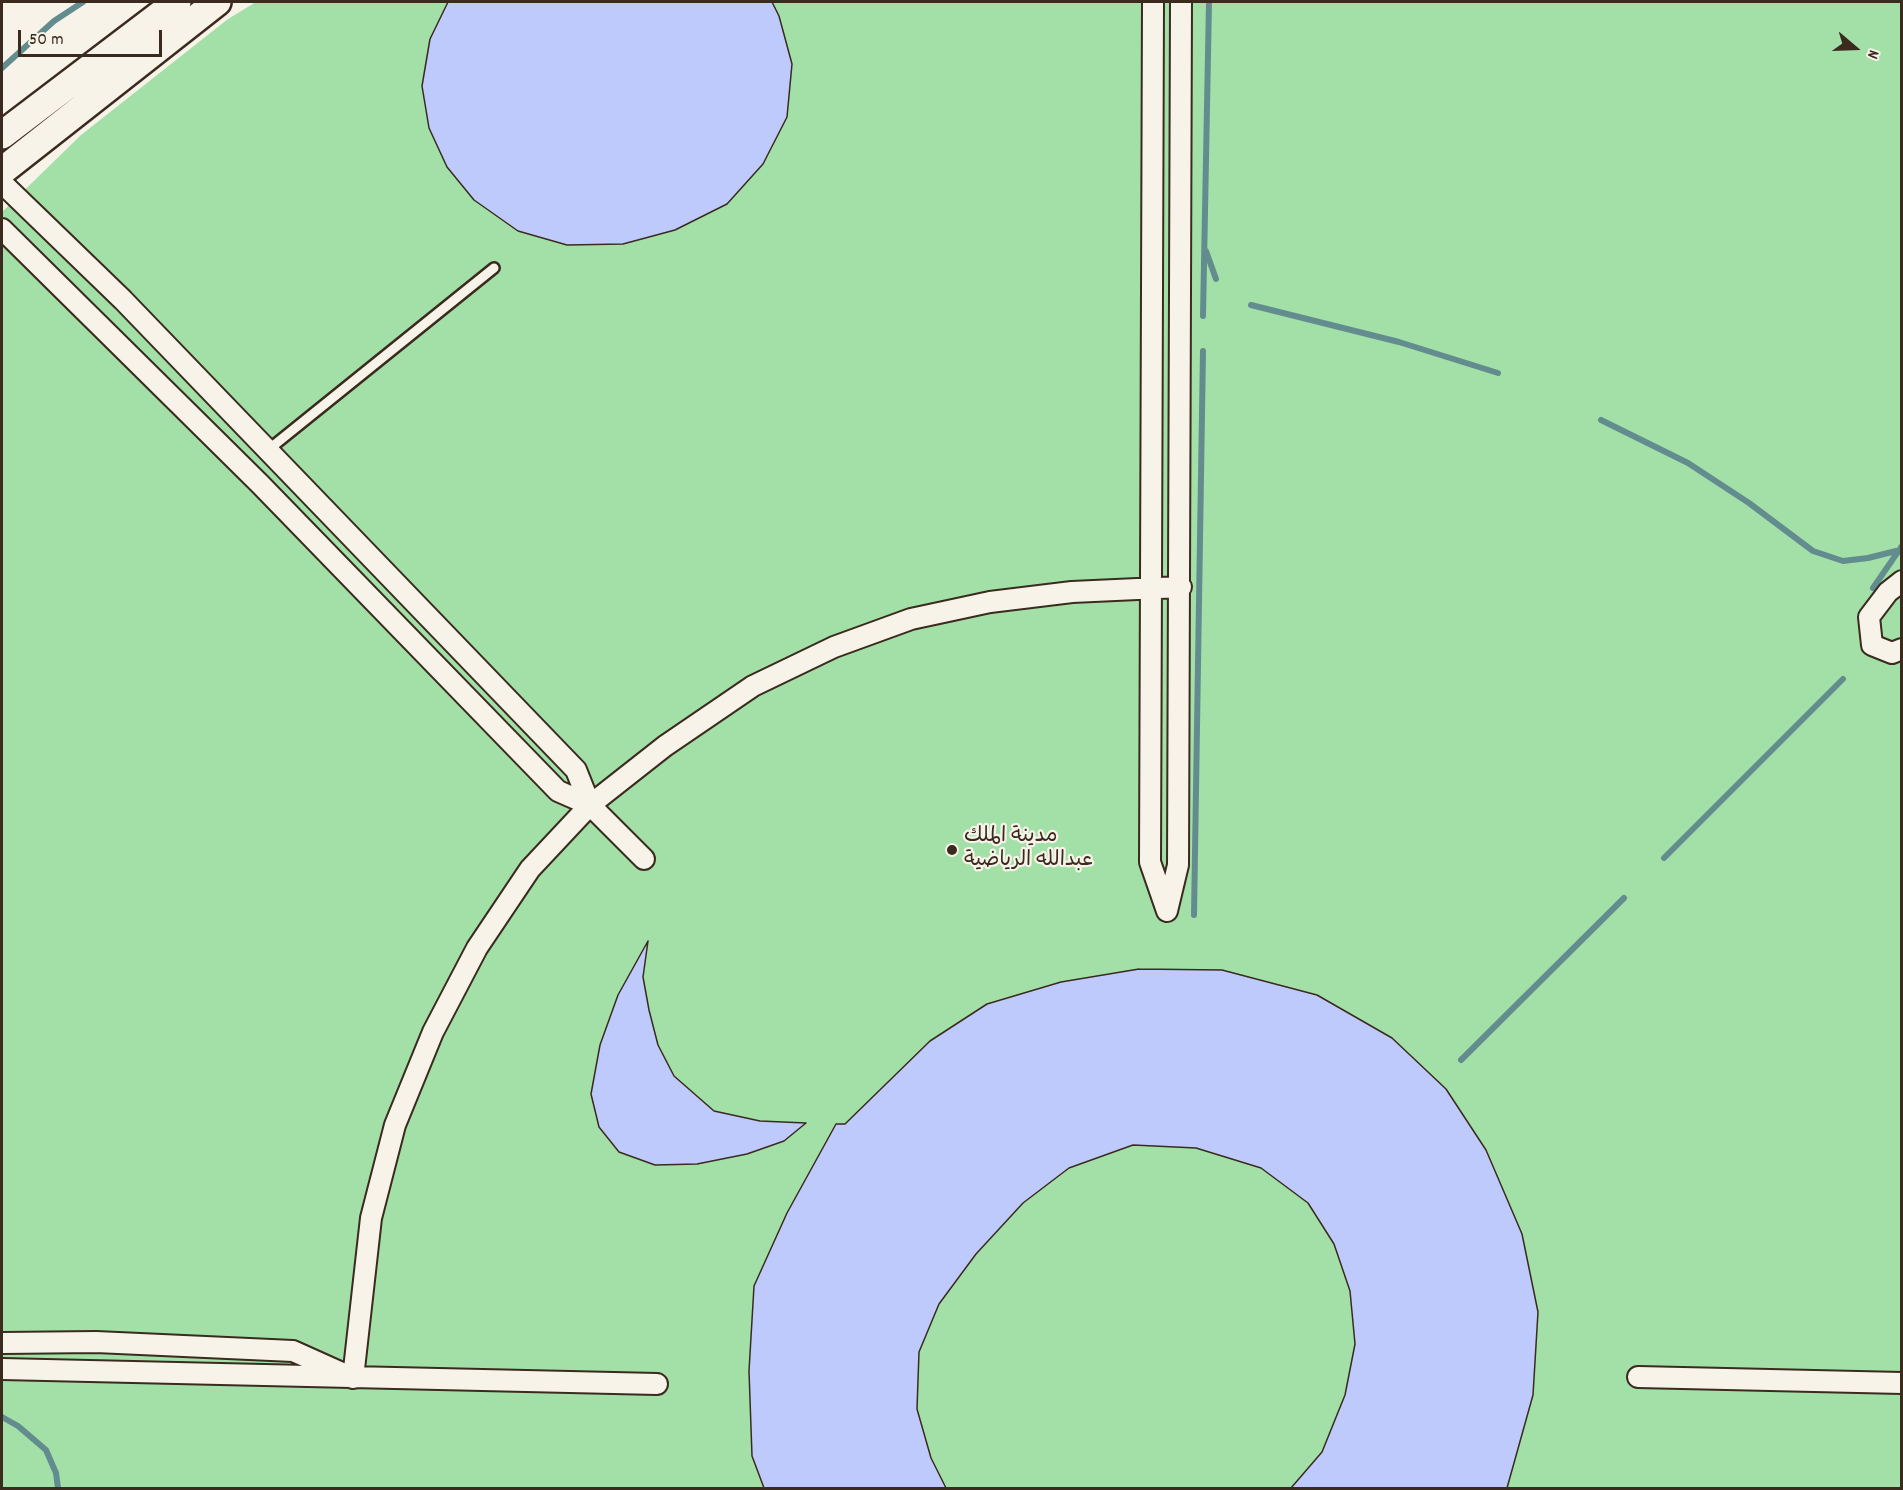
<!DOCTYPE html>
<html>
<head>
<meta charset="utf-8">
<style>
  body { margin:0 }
  #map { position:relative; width:1903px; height:1490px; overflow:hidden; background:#f7f3e8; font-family:Dekko,sans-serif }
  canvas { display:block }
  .frame { position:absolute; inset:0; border:3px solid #3b2a1e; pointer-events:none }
  .north { position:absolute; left:1825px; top:18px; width:60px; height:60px; -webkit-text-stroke:4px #f7f3e8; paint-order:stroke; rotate:109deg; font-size:16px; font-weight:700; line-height:24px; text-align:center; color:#3b2a1e }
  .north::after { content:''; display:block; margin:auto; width:21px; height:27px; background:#3b2a1e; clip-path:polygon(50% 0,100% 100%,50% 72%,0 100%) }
  .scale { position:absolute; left:18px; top:30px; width:144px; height:27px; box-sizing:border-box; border:3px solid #3b2a1e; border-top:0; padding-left:8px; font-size:18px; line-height:21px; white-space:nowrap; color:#3b2a1e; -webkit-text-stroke:4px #f7f3e8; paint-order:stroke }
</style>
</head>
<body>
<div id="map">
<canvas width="1903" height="1490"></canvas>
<div class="frame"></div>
<div class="north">N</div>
<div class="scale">50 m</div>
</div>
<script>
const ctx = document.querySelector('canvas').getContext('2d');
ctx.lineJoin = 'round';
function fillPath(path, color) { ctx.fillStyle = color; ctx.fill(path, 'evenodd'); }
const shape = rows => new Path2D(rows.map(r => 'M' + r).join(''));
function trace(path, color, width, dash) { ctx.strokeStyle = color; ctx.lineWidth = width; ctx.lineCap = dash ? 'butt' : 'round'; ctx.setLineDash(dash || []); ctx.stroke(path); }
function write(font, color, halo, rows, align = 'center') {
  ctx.font = font + ' Dekko,"Playpen Sans Arabic",sans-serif'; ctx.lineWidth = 4.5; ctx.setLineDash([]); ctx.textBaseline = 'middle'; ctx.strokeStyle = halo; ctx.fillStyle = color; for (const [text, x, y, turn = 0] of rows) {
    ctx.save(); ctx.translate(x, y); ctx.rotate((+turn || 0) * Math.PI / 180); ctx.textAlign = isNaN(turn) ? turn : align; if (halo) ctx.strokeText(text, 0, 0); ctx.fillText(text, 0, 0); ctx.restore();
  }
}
fillPath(shape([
  [256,2,1901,2,1901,1488,2,1488,2,212,81,135,228,19]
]), '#a2e0a8');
trace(shape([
  [2,68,54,21,83,2],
  [1206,251,1216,279],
  [1251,305,1399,342,1498,373],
  [1203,316,1209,2],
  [1601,420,1688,463,1749,503,1813,551,1843,561,1868,558,1896,551],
  [1873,588,1902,546],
  [1664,858,1843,679],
  [1194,915,1203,351],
  [1461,1060,1624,898],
  [2,1417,18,1426,46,1450,56,1473,58,1488]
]), '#638c8f', 6);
const building = shape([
  [448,2,772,2,779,16,792,64,787,117,763,164,727,204,675,230,623,244,567,245,518,231,474,200,447,167,429,128,422,86,430,39,448,2],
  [648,941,643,977,649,1010,658,1045,674,1076,714,1111,760,1121,806,1123,784,1141,747,1154,697,1164,655,1165,619,1152,599,1127,591,1094,600,1045,618,995,648,941],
  [1139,969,1222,970,1317,995,1392,1038,1446,1089,1486,1150,1522,1234,1538,1312,1533,1395,1507,1488,1291,1488,1322,1452,1345,1395,1355,1344,1350,1291,1334,1244,1308,1203,1261,1168,1196,1148,1133,1145,1069,1168,1023,1203,976,1254,939,1304,919,1352,917,1409,931,1458,946,1488,764,1488,752,1456,749,1371,754,1286,787,1213,836,1124,845,1124,930,1041,987,1004,1061,982,1139,969]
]);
fillPath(building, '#bdcafb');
trace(building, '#3b2a1e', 1.5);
const lane = shape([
  [268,450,494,268]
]);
const street = shape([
  [1153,2,1150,862,1167,911],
  [2,183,123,300,576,770,590,805],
  [2,229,260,484,558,791,590,805,644,859],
  [1902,581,1888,592,1869,617,1872,645,1892,653,1902,649],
  [1167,911,1178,865,1181,2],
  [2,1343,96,1342,293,1351,342,1373],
  [2,1369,657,1384],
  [1638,1377,1902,1383],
  [353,1378,371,1218,395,1125,433,1032,477,948,530,869,590,805,665,746,753,686,834,647,911,619,990,602,1072,592,1181,587]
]);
const secondary = shape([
  [2,135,177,2],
  [2,171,217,2]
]);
trace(lane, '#3b2a1e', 14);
trace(street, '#3b2a1e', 24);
trace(secondary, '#3b2a1e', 32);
trace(lane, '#f7f3e8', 9);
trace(street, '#f7f3e8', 20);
trace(secondary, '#f7f3e8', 27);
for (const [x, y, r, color] of [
  [952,850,6,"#3b2a1e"]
]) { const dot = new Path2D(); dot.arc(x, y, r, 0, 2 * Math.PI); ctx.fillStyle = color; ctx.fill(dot); trace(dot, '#f7f3e8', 2); }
write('21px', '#3b2a1e', '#f7f3e8', [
  ["مدينة الملك",964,838],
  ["عبدالله الرياضية",964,862]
], 'left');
</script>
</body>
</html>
